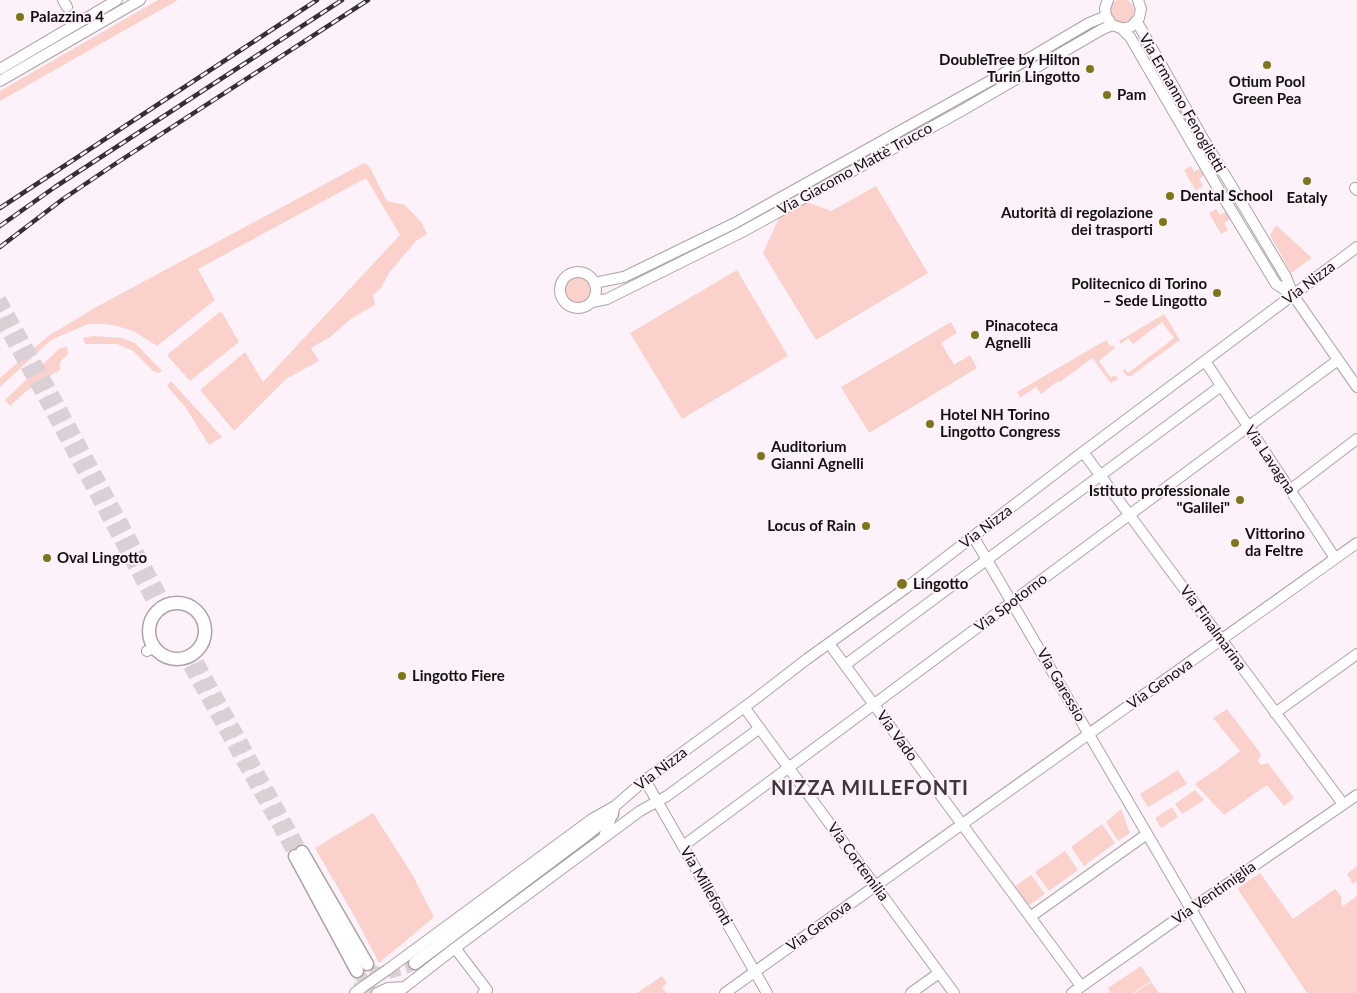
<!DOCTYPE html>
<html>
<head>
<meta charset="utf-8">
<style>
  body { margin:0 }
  canvas { display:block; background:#fdf2f9 }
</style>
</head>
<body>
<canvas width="1357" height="993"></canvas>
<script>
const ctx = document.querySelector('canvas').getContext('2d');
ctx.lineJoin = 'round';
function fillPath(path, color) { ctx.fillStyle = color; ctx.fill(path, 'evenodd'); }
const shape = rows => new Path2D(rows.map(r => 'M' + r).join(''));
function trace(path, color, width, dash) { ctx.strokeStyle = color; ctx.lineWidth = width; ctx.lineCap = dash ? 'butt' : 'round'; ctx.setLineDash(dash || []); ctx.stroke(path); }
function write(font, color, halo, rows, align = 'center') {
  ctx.font = font + ' Lato,sans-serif'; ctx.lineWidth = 4; ctx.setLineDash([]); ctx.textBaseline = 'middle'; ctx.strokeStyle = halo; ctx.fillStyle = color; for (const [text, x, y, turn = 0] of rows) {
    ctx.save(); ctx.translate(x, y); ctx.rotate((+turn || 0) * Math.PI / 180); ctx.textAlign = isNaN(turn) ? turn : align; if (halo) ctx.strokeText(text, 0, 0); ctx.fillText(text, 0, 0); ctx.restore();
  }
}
fillPath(shape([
  '1110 11a12 12 0 1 1 24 0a12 12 0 1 1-24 0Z',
  [158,0,178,0,0,101,0,91],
  [364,163,369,166,387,201,405,205,422,223,427,234,416,241,389,273,381,288,373,295,375,305,352,318,330,337,311,348,319,361,286,379,234,431,200,390,245,352,263,382,400,235,366,178,198,269,215,300,157,346,135,332,117,326,104,324,88,324,51,340,0,387,0,378,48,336,100,305],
  [1191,166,1194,172,1201,168,1205,175,1199,179,1203,186,1196,191,1184,170],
  [876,186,928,273,816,340,763,253,779,218,807,202,831,211],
  [1216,209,1220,215,1227,211,1231,219,1224,223,1228,230,1221,234,1209,213],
  [1276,225,1312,258,1291,273,1270,235],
  [737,270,788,356,682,419,630,333],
  '564 290a14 14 0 1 1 28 0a14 14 0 1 1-28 0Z',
  [221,311,239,342,190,381,167,355],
  [1164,314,1180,340,1131,376,1127,376,1123,372,1124,368,1128,373,1174,338,1162,322,1133,344,1128,338,1121,344,1119,341],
  [951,322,957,333,941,343,954,365,970,355,977,368,869,433,841,387],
  [93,336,122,338,135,343,162,371,158,373,153,371,133,351,117,344,85,344,83,338],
  [1106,340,1110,346,1113,345,1115,348,1099,361,1111,378,1115,375,1118,379,1111,383,1092,358,1060,382,1058,381,1041,394,1036,387,1020,398,1017,392],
  [67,347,68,354,60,362,60,370,41,381,24,393,10,406,5,400,60,348],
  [171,381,222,437,209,445,186,408,167,386],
  [1227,709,1261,754,1258,761,1261,765,1268,763,1294,798,1284,806,1267,785,1224,815,1195,784,1217,769,1240,751,1213,718],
  [1178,770,1187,784,1148,807,1140,794],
  [1195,790,1204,800,1182,814,1175,804],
  [1172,807,1178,817,1161,828,1155,818],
  [1121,809,1130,833,1118,841,1106,822],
  [373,813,412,874,434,917,379,963,356,919,315,848],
  [1102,824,1115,843,1084,866,1071,847],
  [1065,851,1078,870,1049,891,1035,872],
  [1357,866,1357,881,1353,884,1347,874],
  [1260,873,1293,919,1335,889,1341,896,1342,907,1357,896,1357,993,1307,993,1239,891,1238,888],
  [1031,875,1045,894,1028,906,1015,886],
  [1141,966,1151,981,1133,993,1111,993,1108,988],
  [662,976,667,983,662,987,666,993,637,993],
  [1151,982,1159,993,1135,993]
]), '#fad2cb');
trace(shape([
  [358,993,360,976]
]), '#dad0d6', 10, [10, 5]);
trace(shape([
  [0,299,53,394,163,599],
  [0,319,45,400,154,604],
  [198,662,302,852],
  [189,666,295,856],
  [371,970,378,973,388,973,406,968,415,963],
  [357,971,373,993]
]), '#dad0d6', 12, [12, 6]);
const minor = shape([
  [63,0,67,7],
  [1108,0,1105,8,1106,16,1112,25,1121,28,1127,28,1132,26,1139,18,1141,9,1138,0],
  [1137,22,1201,135,1286,277,1293,295,1357,387],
  [1121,28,1130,37,1219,190,1276,284,1293,295],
  [0,69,117,0],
  [0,81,140,0],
  [1355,188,1357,190],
  '560 290a18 18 0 1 1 36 0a18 18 0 1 1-36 0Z',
  [594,283,624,277,735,223,1004,73,1089,23,1106,16],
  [592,302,607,299,742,232,961,111,1101,30,1112,25],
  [1205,361,1335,558],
  [1083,452,1343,804],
  [1290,490,1357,439],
  [973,536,1240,993],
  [833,649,1081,986],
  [147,651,154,647],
  [845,665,1221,386],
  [744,707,954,993],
  [1275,713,1357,654],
  [645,780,767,993],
  [604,837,615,806,645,780,754,700,807,659,906,588,1083,452,1357,247],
  [683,846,1338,360],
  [1030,917,1147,834],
  [455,948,487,990,483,993],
  [387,970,592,819,615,806],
  [355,993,364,986],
  [377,993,388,988,405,987],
  [397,993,455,948,640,811,667,796,760,728],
  [725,993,1357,543],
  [911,993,939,973],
  [1072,993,1191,909,1357,795]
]);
const major = shape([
  '149 631a28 28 0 1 1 56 0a28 28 0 1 1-56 0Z',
  [302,852,367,964],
  [295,856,357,971],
  [415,963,583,837,612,814]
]);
trace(minor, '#aca2a9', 12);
trace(major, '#aca2a9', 15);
trace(minor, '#fff', 10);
trace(major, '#fff', 12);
const rail = shape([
  [0,208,317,0],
  [0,226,55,187,342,0],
  [0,247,63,199,115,164,368,0]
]);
trace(rail, '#353033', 4.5);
trace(rail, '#fdf2f9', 2.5, [8]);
const minorBridge = shape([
  [364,986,387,970]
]);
trace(minorBridge, '#aca2a9', 12, []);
trace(minorBridge, '#fff', 10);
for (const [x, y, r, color] of [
  [20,17,5,"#7d7619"],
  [1267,65,5,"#7d7619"],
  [1090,69,5,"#7d7619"],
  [1107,95,5,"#7d7619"],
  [1307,181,5,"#7d7619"],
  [1170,196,5,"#7d7619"],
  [1163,222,5,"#7d7619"],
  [1217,293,5,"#7d7619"],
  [975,335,5,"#7d7619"],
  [930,424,5,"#7d7619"],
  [761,456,5,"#7d7619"],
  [1240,500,5,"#7d7619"],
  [866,526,5,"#7d7619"],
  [1235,543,5,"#7d7619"],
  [47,558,5,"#7d7619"],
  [902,584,6,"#7d7619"],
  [402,676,5,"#7d7619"]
]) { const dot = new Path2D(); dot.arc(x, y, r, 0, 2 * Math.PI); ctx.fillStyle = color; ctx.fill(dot); trace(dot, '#fdf2f9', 2); }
write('bold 15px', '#131012', '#fdf2f9', [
  ["Palazzina 4",30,17],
  ["DoubleTree by Hilton",1080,60,"right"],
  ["Turin Lingotto",1080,77,"right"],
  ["Otium Pool",1267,82,"center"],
  ["Green Pea",1267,99,"center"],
  ["Pam",1117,95],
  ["Dental School",1180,196],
  ["Eataly",1307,198,"center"],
  ["Autorità di regolazione",1153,213,"right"],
  ["dei trasporti",1153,230,"right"],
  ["Politecnico di Torino",1207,284,"right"],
  ["– Sede Lingotto",1207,301,"right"],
  ["Pinacoteca",985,326],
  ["Agnelli",985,343],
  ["Hotel NH Torino",940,415],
  ["Lingotto Congress",940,432],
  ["Auditorium",771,447],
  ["Gianni Agnelli",771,464],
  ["Istituto professionale",1230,491,"right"],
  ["\"Galilei\"",1230,508,"right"],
  ["Locus of Rain",856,526,"right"],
  ["Vittorino",1245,534],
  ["da Feltre",1245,551],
  ["Oval Lingotto",57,558],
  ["Lingotto",913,584],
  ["Lingotto Fiere",412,676]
], 'left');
write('15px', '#131012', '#fdf2f9', [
  ["Via Ermanno Fenoglietti",1182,103,60],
  ["Via Giacomo Mattè Trucco",855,169,-29],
  ["Via Nizza",1309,283,-37],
  ["Via Lavagna",1270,460,56],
  ["Via Nizza",986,527,-37],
  ["Via Spotorno",1011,603,-37],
  ["Via Finalmarina",1213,628,54],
  ["Via Genova",1160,684,-35],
  ["Via Garessio",1061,685,60],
  ["Via Vado",897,736,54],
  ["Via Nizza",661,769,-37],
  ["Via Cortemilia",858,862,54],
  ["Via Millefonti",706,886,60],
  ["Via Ventimiglia",1214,893,-35],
  ["Via Genova",819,926,-36]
]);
ctx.letterSpacing = '1px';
write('bold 20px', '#3f363c', '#fdf2f9', [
  ["NIZZA MILLEFONTI",870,789]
]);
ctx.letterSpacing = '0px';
</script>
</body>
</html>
